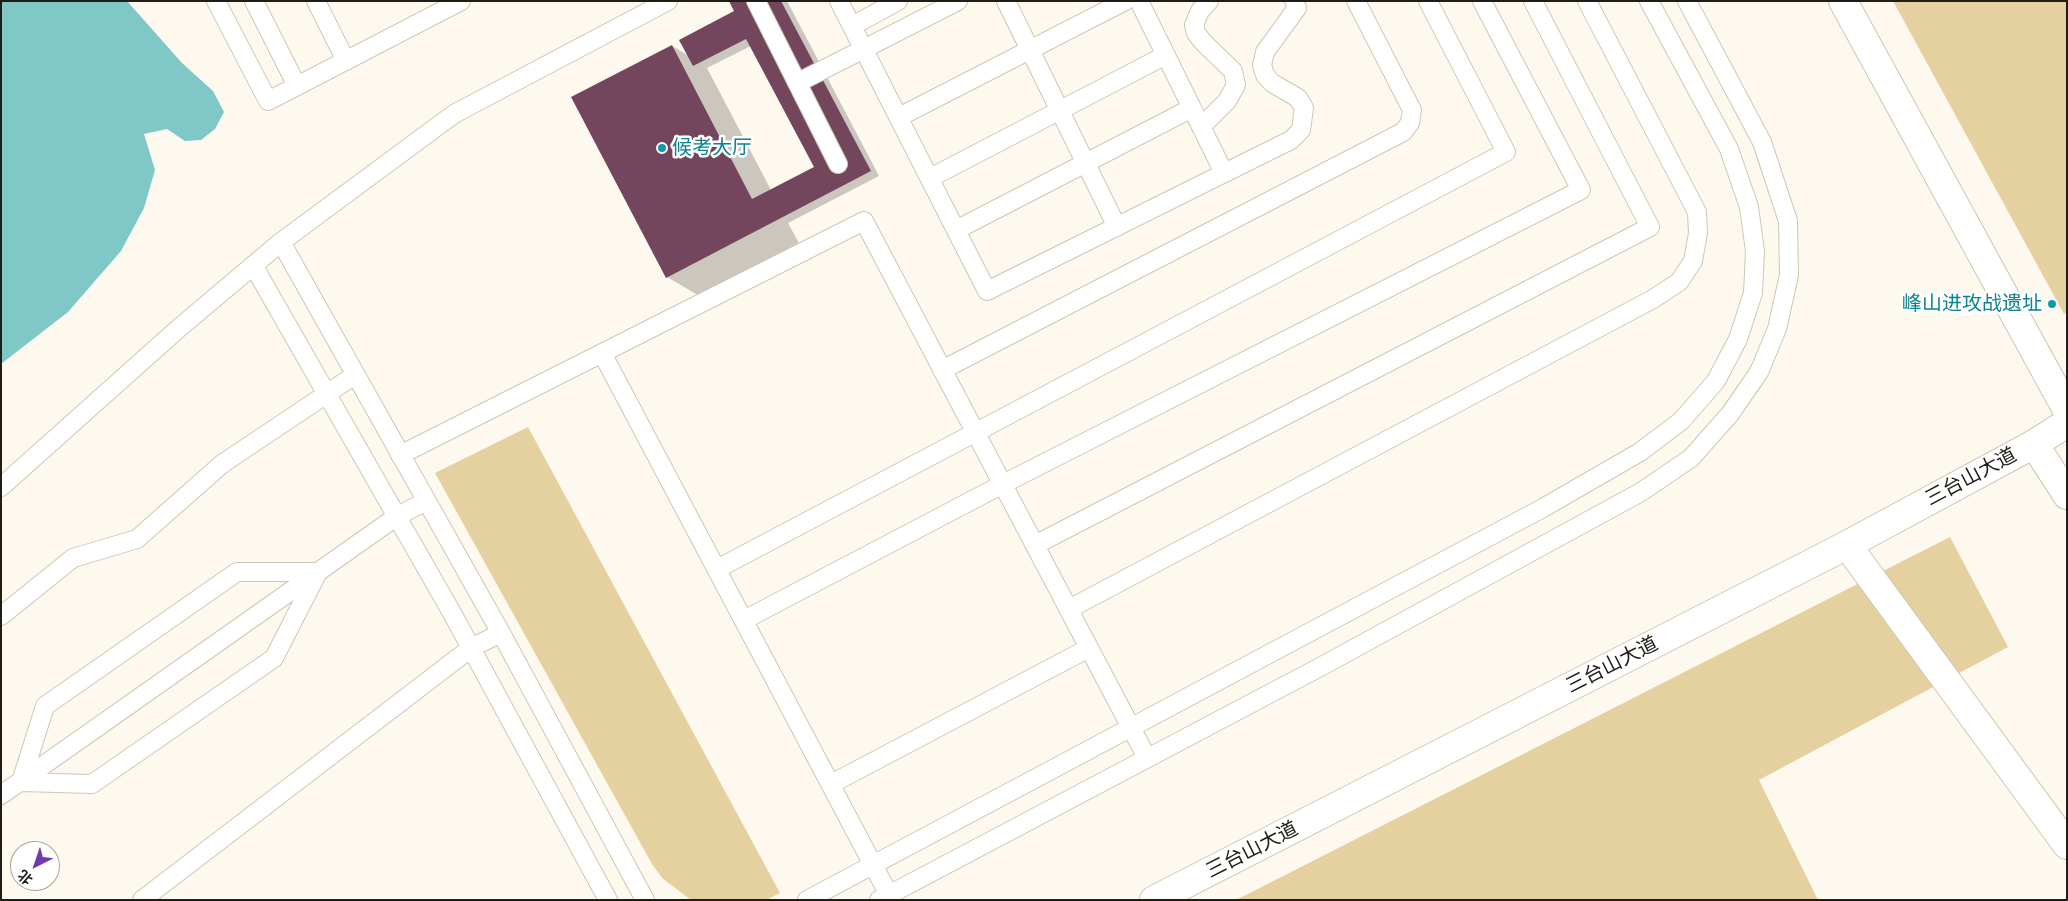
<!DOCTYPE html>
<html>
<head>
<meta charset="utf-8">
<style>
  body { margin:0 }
  #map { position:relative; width:2068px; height:901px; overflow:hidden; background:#fef9ee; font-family:"Alegreya Sans","Noto Sans SC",sans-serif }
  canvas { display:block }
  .frame { position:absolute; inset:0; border:2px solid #201d16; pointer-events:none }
  .north { position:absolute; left:10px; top:841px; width:50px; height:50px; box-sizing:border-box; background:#fff; border:1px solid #a6a5a2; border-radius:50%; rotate:221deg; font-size:14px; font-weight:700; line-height:20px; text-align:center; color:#201d16 }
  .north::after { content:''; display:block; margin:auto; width:18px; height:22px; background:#6d3ab1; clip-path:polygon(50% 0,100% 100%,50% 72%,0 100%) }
</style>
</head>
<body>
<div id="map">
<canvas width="2068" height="901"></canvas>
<div class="frame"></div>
<div class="north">北</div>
</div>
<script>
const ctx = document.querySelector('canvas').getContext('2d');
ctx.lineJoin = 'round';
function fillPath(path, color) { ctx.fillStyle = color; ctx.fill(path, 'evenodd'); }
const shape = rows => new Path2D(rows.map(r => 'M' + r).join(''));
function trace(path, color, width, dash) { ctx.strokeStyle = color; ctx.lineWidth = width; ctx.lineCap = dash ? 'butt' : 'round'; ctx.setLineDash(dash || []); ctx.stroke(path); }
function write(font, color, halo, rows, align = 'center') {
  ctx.font = font + ' "Alegreya Sans","Noto Sans SC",sans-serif'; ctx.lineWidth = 5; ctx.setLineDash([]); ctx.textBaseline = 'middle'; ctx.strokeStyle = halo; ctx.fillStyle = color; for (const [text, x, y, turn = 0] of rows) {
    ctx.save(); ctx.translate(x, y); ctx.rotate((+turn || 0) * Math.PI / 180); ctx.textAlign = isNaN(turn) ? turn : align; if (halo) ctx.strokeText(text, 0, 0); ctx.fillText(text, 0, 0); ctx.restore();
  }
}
fillPath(shape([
  [1893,1,2067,1,2067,312,2064,314],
  [528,427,780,893,766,900,691,900,662,878,652,864,435,473],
  [1950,537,2008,647,1759,780,1818,900,1236,900]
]), '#e5d19f');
fillPath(shape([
  [1,1,127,1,182,63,213,91,224,112,215,129,201,140,185,141,167,129,144,134,155,170,144,208,121,251,68,312,1,364]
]), '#80c7c7');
fillPath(shape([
  [730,1,787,1,879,176,788,223,800,245,701,297,667,277,672,46,689,56,735,11],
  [751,46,815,167,771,190,707,68]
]), '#0003');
fillPath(shape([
  [729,1,781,1,871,171,666,278,571,97,672,45,752,199,814,167,746,39,693,66,679,40,734,11]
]), '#74465e');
const lane = shape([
  [216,1,268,101,461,1],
  [254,1,297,86],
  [316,1,346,61],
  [756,1,838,164],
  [839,1,987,291,1291,140,1301,130,1304,108,1298,98,1272,83,1265,75,1262,65,1265,52,1297,8,1294,1],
  [1006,1,1117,227],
  [1139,1,1224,173],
  [852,26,898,1],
  [797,83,958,1],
  [899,117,1125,1],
  [1201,127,1227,101,1236,85,1233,71,1203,42,1196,33,1194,25,1200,11,1209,1],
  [930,178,1166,55],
  [956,230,1192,108],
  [281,242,501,633,645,900],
  [253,265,452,613,608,900],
  [602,353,889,895],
  [942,370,1403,132,1410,123,1412,110,1356,1],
  [400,455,864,221,1147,758],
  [1,487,179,328,281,242,454,114,668,1],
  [1035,545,1650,227,1533,1],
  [717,569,1506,152,1428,1],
  [237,572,318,572,274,658,92,784,21,782,45,706,237,572],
  [1069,609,1653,299,1679,282,1693,261,1698,233,1697,212,1587,1],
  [1,616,73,558,137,539,222,464,355,375],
  [744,620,1003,484,1581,190,1482,1],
  [831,784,1089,648],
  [1,795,396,517,426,501],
  [142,900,471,648,501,633],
  [807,900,1543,508,1640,452,1681,421,1716,381,1738,339,1753,293,1755,251,1749,207,1729,149,1649,1],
  [879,900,1322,666,1641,492,1691,458,1730,414,1759,372,1777,329,1789,275,1788,221,1762,142,1687,1]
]);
const street = shape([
  [1843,1,2067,410],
  [2034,444,2067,495],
  [1847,545,2067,845]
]);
const secondary = shape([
  [1154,900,1847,545,2034,444,2067,423]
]);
trace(lane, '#cec7b4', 20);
trace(street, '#cec7b4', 30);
trace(secondary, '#cec7b4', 30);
trace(lane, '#fff', 18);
trace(street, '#fff', 28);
trace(secondary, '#fff', 28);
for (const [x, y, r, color] of [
  [662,148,5,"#0f9aa8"],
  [2052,304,5,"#0f9aa8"]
]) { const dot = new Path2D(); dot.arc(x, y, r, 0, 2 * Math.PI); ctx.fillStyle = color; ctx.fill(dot); trace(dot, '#fff', 2); }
write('20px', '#0d838f', '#fff', [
  ["候考大厅",672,148],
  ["峰山进攻战遗址",2042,304,"right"]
], 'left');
write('20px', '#201d16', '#fff', [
  ["三台山大道",1971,477,-28],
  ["三台山大道",1612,665,-27],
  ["三台山大道",1252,850,-27]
]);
</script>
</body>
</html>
